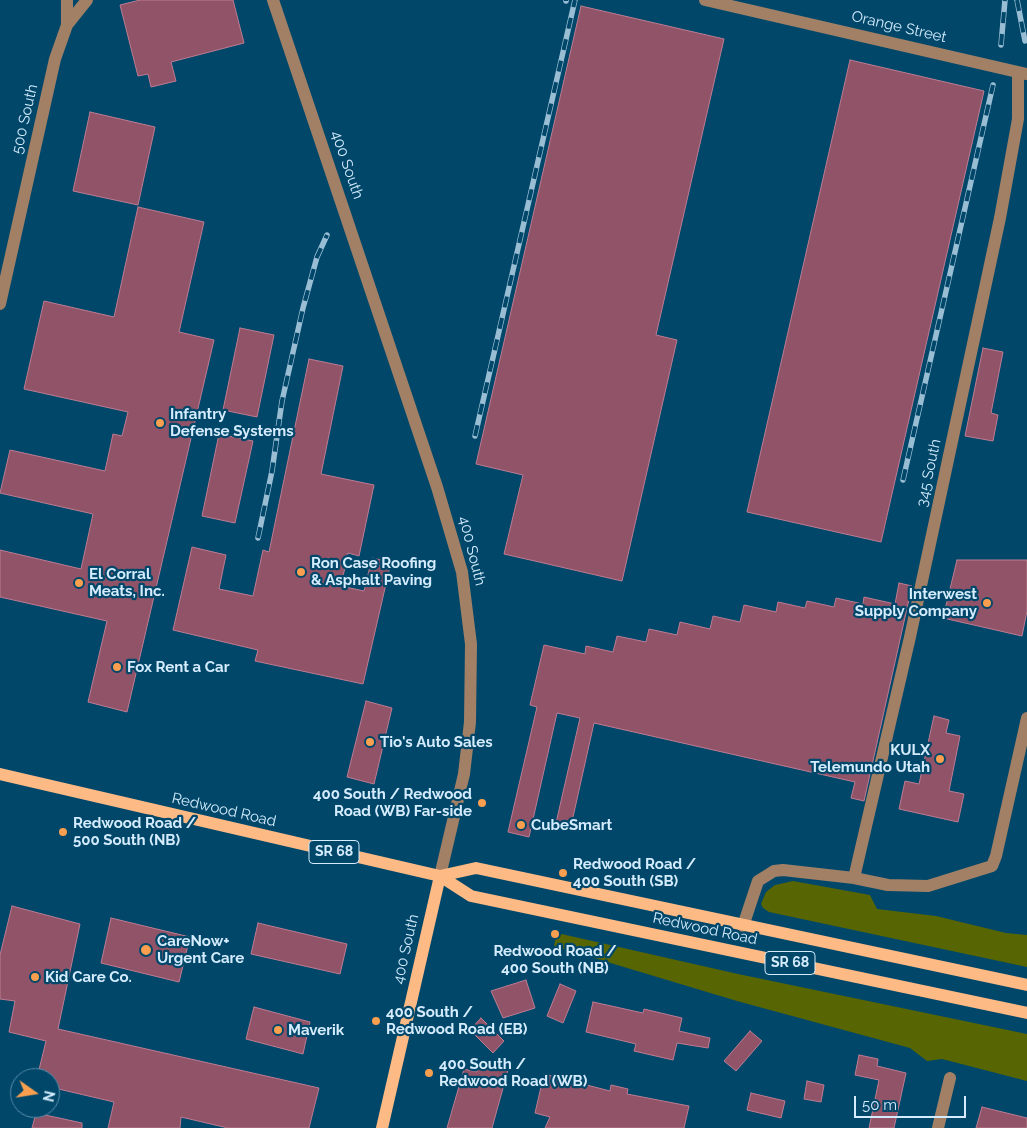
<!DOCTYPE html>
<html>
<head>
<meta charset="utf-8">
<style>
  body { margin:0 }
  #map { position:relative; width:1027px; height:1128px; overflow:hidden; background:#00476a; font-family:Raleway,sans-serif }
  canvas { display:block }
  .north { position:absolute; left:10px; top:1068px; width:50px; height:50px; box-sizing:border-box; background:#00476a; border:1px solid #5589a5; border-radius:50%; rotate:103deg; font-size:14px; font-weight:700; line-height:20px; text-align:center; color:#d4ecfd }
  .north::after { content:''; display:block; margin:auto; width:18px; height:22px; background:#fa9f4f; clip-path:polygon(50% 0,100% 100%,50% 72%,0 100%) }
  .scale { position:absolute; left:854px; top:1096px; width:112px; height:22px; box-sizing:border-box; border:2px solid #d4ecfd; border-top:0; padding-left:6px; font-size:15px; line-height:18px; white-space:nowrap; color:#d4ecfd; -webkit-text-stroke:4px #00476a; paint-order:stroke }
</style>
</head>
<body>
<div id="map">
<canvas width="1027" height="1128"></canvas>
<div class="north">N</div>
<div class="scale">50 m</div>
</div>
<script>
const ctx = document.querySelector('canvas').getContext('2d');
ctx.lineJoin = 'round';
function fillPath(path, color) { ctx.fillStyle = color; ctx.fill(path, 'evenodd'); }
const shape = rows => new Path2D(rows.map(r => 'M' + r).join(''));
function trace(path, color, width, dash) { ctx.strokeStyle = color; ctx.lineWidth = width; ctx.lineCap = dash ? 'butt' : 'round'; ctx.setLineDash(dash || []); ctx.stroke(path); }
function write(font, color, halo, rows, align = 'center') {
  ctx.font = font + ' Raleway,sans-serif'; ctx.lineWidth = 4.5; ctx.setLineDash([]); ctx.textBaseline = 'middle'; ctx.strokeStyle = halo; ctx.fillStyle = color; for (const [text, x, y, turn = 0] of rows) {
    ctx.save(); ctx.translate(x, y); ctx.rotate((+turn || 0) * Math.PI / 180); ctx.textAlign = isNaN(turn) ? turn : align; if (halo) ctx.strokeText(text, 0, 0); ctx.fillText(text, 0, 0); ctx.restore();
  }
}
fillPath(shape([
  [793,881,870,895,877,909,936,916,1006,933,1027,935,1027,967,769,912,763,908,761,904,766,892,775,885],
  [557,933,738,974,1027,1034,1027,1081,942,1059,927,1061,910,1048,737,1001,554,946]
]), '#576602');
const building = shape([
  [140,0,233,0,244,43,171,62,176,81,151,87,148,74,138,76,120,5,140,0],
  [581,6,724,39,656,335,677,340,622,581,504,554,523,475,476,464,581,6],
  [850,60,984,91,881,542,747,512,850,60],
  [90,112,155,127,138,205,73,191,90,112],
  [138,207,204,222,179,332,214,340,127,712,88,702,107,621,0,597,0,550,81,569,93,514,0,493,10,450,105,471,113,434,122,436,128,412,24,389,44,301,114,317,138,207],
  [240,328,274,335,257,417,223,410,240,328],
  [983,348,1003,352,991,413,998,415,993,441,965,436,983,348],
  [309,359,343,366,321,474,374,485,359,556,348,553,341,586,364,591,372,558,391,562,363,684,255,661,258,650,173,630,192,547,226,555,219,589,253,596,263,550,269,552,309,359],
  [219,434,253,441,235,523,202,516,219,434],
  [957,560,1027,560,1027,611,1022,636,943,618,957,560],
  [899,583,912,586,864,801,851,798,855,782,594,723,571,826,556,823,580,718,557,713,529,837,508,832,537,707,530,705,544,645,585,654,586,646,613,652,617,636,646,642,649,629,677,635,680,622,710,629,713,616,740,622,744,605,776,612,778,602,805,608,807,601,834,607,836,598,863,604,864,597,895,604,899,583],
  [366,701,392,708,374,784,347,777,366,701],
  [934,716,949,720,946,733,960,736,949,791,964,794,958,822,899,809,905,781,919,784,934,716],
  [12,906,80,924,58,1029,319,1088,309,1128,228,1128,181,1117,180,1128,108,1128,114,1102,50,1087,50,1078,37,1078,46,1041,9,1032,15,1001,0,999,0,955,12,906],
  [111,918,190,937,179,982,101,963,111,918],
  [258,923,347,944,340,974,251,954,258,923],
  [526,980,535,1008,503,1018,491,991,526,980],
  [560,984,576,991,563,1023,547,1016,560,984],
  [593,1002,643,1013,644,1009,682,1018,679,1031,710,1038,708,1048,677,1043,673,1060,634,1051,636,1044,586,1032,593,1002],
  [254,1007,310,1022,303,1054,246,1039,254,1007],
  [481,1018,504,1041,493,1053,470,1030,481,1018],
  [750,1031,762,1041,736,1071,724,1061,750,1031],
  [859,1055,878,1059,877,1066,906,1073,894,1128,869,1128,879,1080,855,1075,859,1055],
  [479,1063,508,1070,492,1128,447,1128,464,1069,477,1072,479,1063],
  [544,1074,610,1091,611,1085,628,1089,627,1094,689,1106,684,1128,545,1128,550,1117,535,1113,544,1074],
  [807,1081,824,1085,821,1102,804,1099,807,1081],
  [751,1093,785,1101,781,1118,747,1110,751,1093],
  [982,1107,1027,1118,1027,1128,976,1128,982,1107],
  [36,1113,82,1123,82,1128,32,1128,36,1113]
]);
fillPath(building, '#905367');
trace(building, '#be7c91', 1);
trace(shape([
  [273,0,437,487,462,572,471,644,470,722,464,774,440,876],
  [705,0,1026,74],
  [67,25,87,0],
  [0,304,55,59,67,25,67,0],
  [854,878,910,637,1000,218,1018,119,1018,72],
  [743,926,758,881,774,871,783,870,854,878,888,885,928,886,992,866,996,856,1027,718],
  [938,1128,950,1078]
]), '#a18066', 12);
trace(shape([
  [0,774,440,876,471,896,1027,1013],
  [440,876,476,868,1027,985],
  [382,1128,440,876]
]), '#feba85', 12);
const rail = shape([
  [1017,0,1025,41],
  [566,1,566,0],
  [1001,45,1005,0],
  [475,436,575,0],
  [903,480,993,85],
  [258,538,272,471,282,401,303,308,317,257,327,235]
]);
trace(rail, '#99bed4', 5.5);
trace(rail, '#00476a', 4, [11]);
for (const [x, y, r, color] of [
  [160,423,5,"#fa9f4f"],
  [301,572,5,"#fa9f4f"],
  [79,583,5,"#fa9f4f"],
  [987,603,5,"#fa9f4f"],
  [117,667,5,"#fa9f4f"],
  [370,742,5,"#fa9f4f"],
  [940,759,5,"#fa9f4f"],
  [482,803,5,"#fa9f4f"],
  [521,825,5,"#fa9f4f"],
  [63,832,5,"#fa9f4f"],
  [563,873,5,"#fa9f4f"],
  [555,934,5,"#fa9f4f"],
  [146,950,6,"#fa9f4f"],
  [35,977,5,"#fa9f4f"],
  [376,1021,5,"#fa9f4f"],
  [278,1030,5,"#fa9f4f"],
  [429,1073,5,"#fa9f4f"]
]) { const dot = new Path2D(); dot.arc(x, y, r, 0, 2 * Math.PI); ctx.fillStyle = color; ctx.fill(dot); trace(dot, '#00476a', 2); }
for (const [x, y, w] of [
  [334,852,50],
  [790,963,50]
]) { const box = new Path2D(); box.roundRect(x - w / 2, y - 11.5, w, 23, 4); ctx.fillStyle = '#00476a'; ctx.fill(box); trace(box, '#d4ecfd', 1); }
write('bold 14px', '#d4ecfd', null, [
  ["SR 68",334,852],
  ["SR 68",790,963]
]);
write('15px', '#d4ecfd', '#00476a', [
  ["Orange Street",899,27,13],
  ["500 South",25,119,-77],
  ["400 South",347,165,71],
  ["345 South",929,473,-78],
  ["400 South",472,551,76],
  ["Redwood Road",224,810,13],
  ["Redwood Road",705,929,12],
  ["400 South",406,949,-77]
]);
write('bold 15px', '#d4ecfd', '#00476a', [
  ["Infantry",170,414],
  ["Defense Systems",170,431],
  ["Ron Case Roofing",311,563],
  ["& Asphalt Paving",311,580],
  ["El Corral",89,574],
  ["Meats, Inc.",89,591],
  ["Interwest",977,594,"right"],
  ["Supply Company",977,611,"right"],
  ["Fox Rent a Car",127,667],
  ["Tio's Auto Sales",380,742],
  ["KULX",930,750,"right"],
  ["Telemundo Utah",930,767,"right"],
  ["400 South / Redwood",472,794,"right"],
  ["Road (WB) Far-side",472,811,"right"],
  ["Redwood Road /",73,823],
  ["500 South (NB)",73,840],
  ["CubeSmart",531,825],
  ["Redwood Road /",573,864],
  ["400 South (SB)",573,881],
  ["CareNow+",157,941],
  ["Urgent Care",157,958],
  ["Redwood Road /",555,951,"center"],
  ["400 South (NB)",555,968,"center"],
  ["Kid Care Co.",45,977],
  ["400 South /",386,1012],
  ["Redwood Road (EB)",386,1029],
  ["Maverik",288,1030],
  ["400 South /",439,1064],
  ["Redwood Road (WB)",439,1081]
], 'left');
</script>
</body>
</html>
